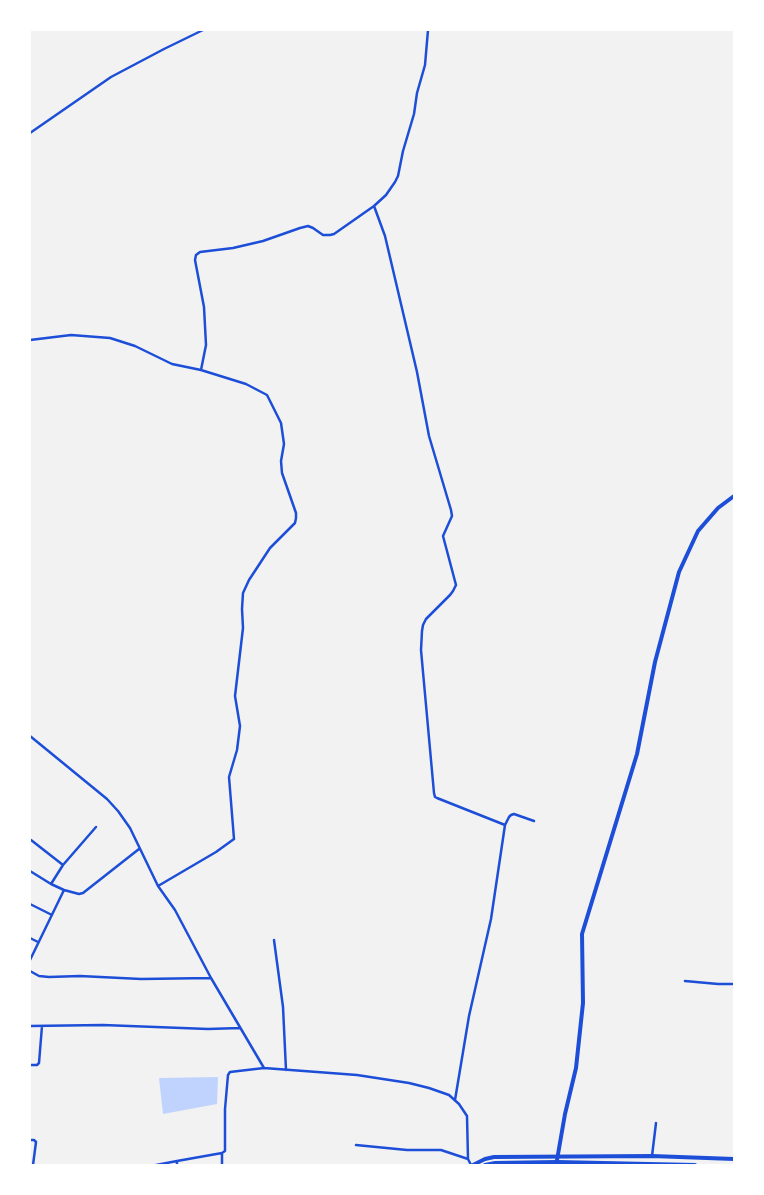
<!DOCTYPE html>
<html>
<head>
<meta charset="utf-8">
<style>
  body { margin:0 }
  #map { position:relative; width:764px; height:1195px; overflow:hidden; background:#f2f2f2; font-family:"Golos Text",sans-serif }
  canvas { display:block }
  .frame { position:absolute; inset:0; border:31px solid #fff; pointer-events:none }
</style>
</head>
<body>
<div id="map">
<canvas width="764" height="1195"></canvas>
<div class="frame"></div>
</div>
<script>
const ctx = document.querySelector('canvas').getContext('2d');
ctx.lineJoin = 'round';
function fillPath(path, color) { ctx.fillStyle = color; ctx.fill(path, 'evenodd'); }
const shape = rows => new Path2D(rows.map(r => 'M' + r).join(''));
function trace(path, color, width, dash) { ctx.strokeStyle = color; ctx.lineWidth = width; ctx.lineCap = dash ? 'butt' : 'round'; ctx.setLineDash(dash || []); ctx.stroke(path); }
fillPath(shape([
  [218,1077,217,1104,163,1114,159,1078]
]), '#bfd3fe');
trace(shape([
  [30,133,111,77,164,49,203,30],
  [374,206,385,236,417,372,429,436,451,510,452,516,443,536,456,585,453,591,450,595,426,619,423,625,422,631,421,650,434,793,435,797,437,798,505,825,491,919,469,1016,455,1100],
  [30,340,71,335,110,338,135,346,172,364,201,370],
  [30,736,107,799,118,811,130,828,158,886,175,910,211,978,264,1068],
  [505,825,509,817,511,815,514,814,534,821],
  [31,840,63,865],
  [30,871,51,884,64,890,79,894,83,893,139,849],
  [51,884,63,865,96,827],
  [158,886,216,852,234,839,229,777,237,750,240,726,235,696,243,628,242,609,243,593,249,580,270,548,295,523,296,518,296,513,282,473,281,461,284,444,281,423,267,395,246,384,201,370,206,345,204,307,195,260,196,255,200,252,233,248,263,241,300,228,308,226,313,228,323,235,330,235,334,234,374,206,386,195,395,182,398,176,403,151,414,114,417,93,425,65,428,30],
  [30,904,52,915],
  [30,938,38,942],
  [274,940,283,1007,286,1070],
  [30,960,64,890],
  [30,971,39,976,49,977,80,976,141,979,211,978],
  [685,981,718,984,734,984],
  [30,1026,103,1025,208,1029,240,1028],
  [30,1065,37,1065,39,1063,42,1026],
  [30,1140,34,1140,36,1142,33,1165],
  [356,1145,407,1150,441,1150,468,1159],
  [222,1153,222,1165],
  [652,1156,656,1123],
  [156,1165,177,1161],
  [177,1165,177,1161,222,1153,225,1151,225,1109,228,1075,230,1072,264,1068,357,1075,409,1083,429,1088,449,1095,459,1104,467,1116,468,1159,471,1165]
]), '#1d4ed8', 2.5);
trace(shape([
  [557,1160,565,1114,576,1068,583,1003,582,934,637,754,655,662,679,572,698,531,718,508,734,496]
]), '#1d4ed8', 4);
trace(shape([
  [473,1165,485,1159,494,1157,652,1156,734,1159],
  [485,1165,495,1163,557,1162,695,1165]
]), '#1d4ed8', 4);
</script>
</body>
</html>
